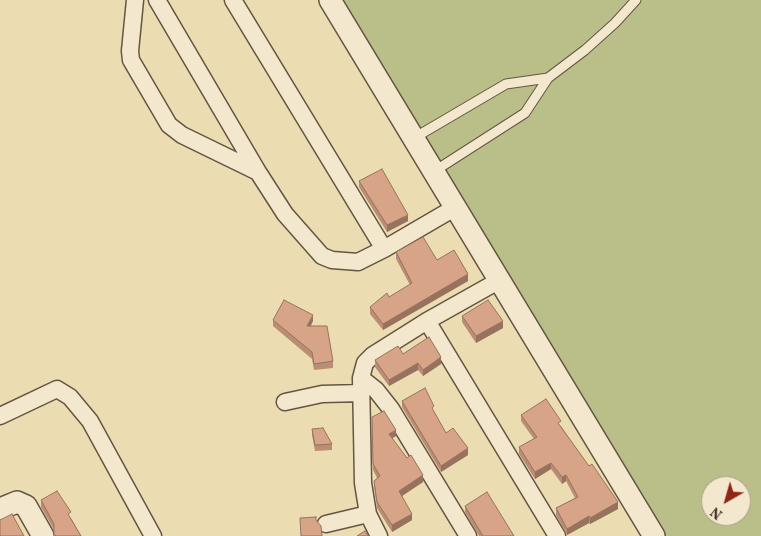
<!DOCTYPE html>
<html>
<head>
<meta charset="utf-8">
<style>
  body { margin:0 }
  #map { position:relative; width:761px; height:536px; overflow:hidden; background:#ecdcb2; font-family:Vollkorn,serif }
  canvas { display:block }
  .north { position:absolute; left:701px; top:476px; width:50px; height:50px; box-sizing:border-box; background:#f3e8cd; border:1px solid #a89c87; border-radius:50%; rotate:218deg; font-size:14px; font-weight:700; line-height:20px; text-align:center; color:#372a1d }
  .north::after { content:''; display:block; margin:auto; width:18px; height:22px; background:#8f2418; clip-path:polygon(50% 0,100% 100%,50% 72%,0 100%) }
</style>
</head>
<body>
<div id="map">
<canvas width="761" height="536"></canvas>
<div class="north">N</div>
</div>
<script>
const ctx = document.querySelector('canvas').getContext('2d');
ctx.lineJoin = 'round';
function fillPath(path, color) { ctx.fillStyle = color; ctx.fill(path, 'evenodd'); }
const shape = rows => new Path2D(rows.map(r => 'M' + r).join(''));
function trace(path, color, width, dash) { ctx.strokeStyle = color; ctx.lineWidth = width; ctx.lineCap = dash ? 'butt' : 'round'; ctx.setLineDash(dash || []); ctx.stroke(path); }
fillPath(shape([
  [336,0,761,0,761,536,660,536],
  [711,486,741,486,741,516,711,516]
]), '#babf8a');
const service = shape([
  [414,138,506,84,548,78],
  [433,172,525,113,548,78,585,50,615,23,636,0]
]);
const minor = shape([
  [135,0,130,51,131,60,169,125,182,135,258,172],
  [157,0,258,172,285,214,322,256,332,260,358,262,384,249],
  [233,0,384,249,456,207],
  [427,321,557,536],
  [361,378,363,483,368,514,379,536],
  [285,402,322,394,362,393],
  [0,416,57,389,70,397,90,421,153,536],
  [326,524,368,514],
  [468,536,391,409,376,390,361,378,365,363,373,355,427,321,500,280]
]);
const tertiary = shape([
  [330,0,654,536],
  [0,509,17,502,26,506,43,536]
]);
trace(service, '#645642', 11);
trace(minor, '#645642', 19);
trace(tertiary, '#645642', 24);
trace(service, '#f3e8cd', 9);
trace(minor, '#f3e8cd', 16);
trace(tertiary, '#f3e8cd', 21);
fillPath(shape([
  [359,181,408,221,387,232,359,187],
  [396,252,437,260,468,281,383,330,370,314,370,307,389,297,410,285,396,259],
  [462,316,503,328,476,343,462,322],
  [273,320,313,321,311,326,333,361,333,368,314,370,312,359,273,326],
  [403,354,441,364,423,376,418,370,389,386,375,367,375,360],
  [402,401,434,412,446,433,468,455,441,472,402,407],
  [521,415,561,426,618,509,590,524,589,523,567,535,556,515,556,508,575,498,566,481,562,484,551,469,535,479,519,454,519,447,534,439,521,421],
  [372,417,396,436,392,438,423,482,402,496,412,520,392,532,377,508,374,487,374,481,377,478,373,470],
  [312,429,332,444,332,450,315,451,312,435],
  [41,500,71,518,81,536,54,536,54,530,41,507],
  [465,506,514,536,479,536,465,512]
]), '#ba8d75');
fillPath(shape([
  [408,215,408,221,387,232,387,225],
  [468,274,468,281,383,330,383,324],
  [313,315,313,321,307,332,307,326],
  [503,321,503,328,476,343,476,336],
  [441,357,441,364,423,376,423,370],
  [418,363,418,370,389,386,389,380],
  [396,430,396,436,389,440,389,434],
  [468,448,468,455,441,472,441,466],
  [551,463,551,469,535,479,535,472],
  [423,475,423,482,399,498,399,491],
  [566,475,566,481,562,484,562,477],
  [618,502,618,509,590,524,590,518],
  [412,514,412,520,392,532,392,525],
  [589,516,589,523,567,535,567,529]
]), '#97735f');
const building = shape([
  [382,169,408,215,387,225,359,181,382,169],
  [423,237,437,260,454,250,468,274,383,324,370,307,387,293,389,297,412,283,396,252,423,237],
  [284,300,313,315,307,326,327,326,333,361,314,364,312,352,273,320,284,300],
  [488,300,503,321,476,336,462,316,488,300],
  [429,337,441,357,423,370,418,363,389,380,375,360,398,346,403,354,429,337],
  [425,388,434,406,432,408,446,433,453,428,468,448,441,466,402,401,425,388],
  [546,399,561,421,558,423,589,466,592,464,618,502,590,518,589,516,567,529,556,508,578,497,566,475,562,477,551,463,535,472,519,447,537,437,521,415,546,399],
  [384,411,396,430,389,434,407,458,411,455,423,475,399,491,412,514,392,525,377,502,374,481,380,476,373,464,372,417,384,411],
  [323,428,332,444,315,445,312,429,323,428],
  [57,491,71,512,68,514,81,536,56,536,54,534,54,524,41,500,57,491],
  [487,492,514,536,483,536,465,506,487,492],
  [12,514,24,536,0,536,0,520,12,514],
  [316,517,316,520,321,526,322,536,301,536,300,518,316,517],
  [365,531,368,536,357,536,365,531]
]);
fillPath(building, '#d8a488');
trace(building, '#97735f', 1);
</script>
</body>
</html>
